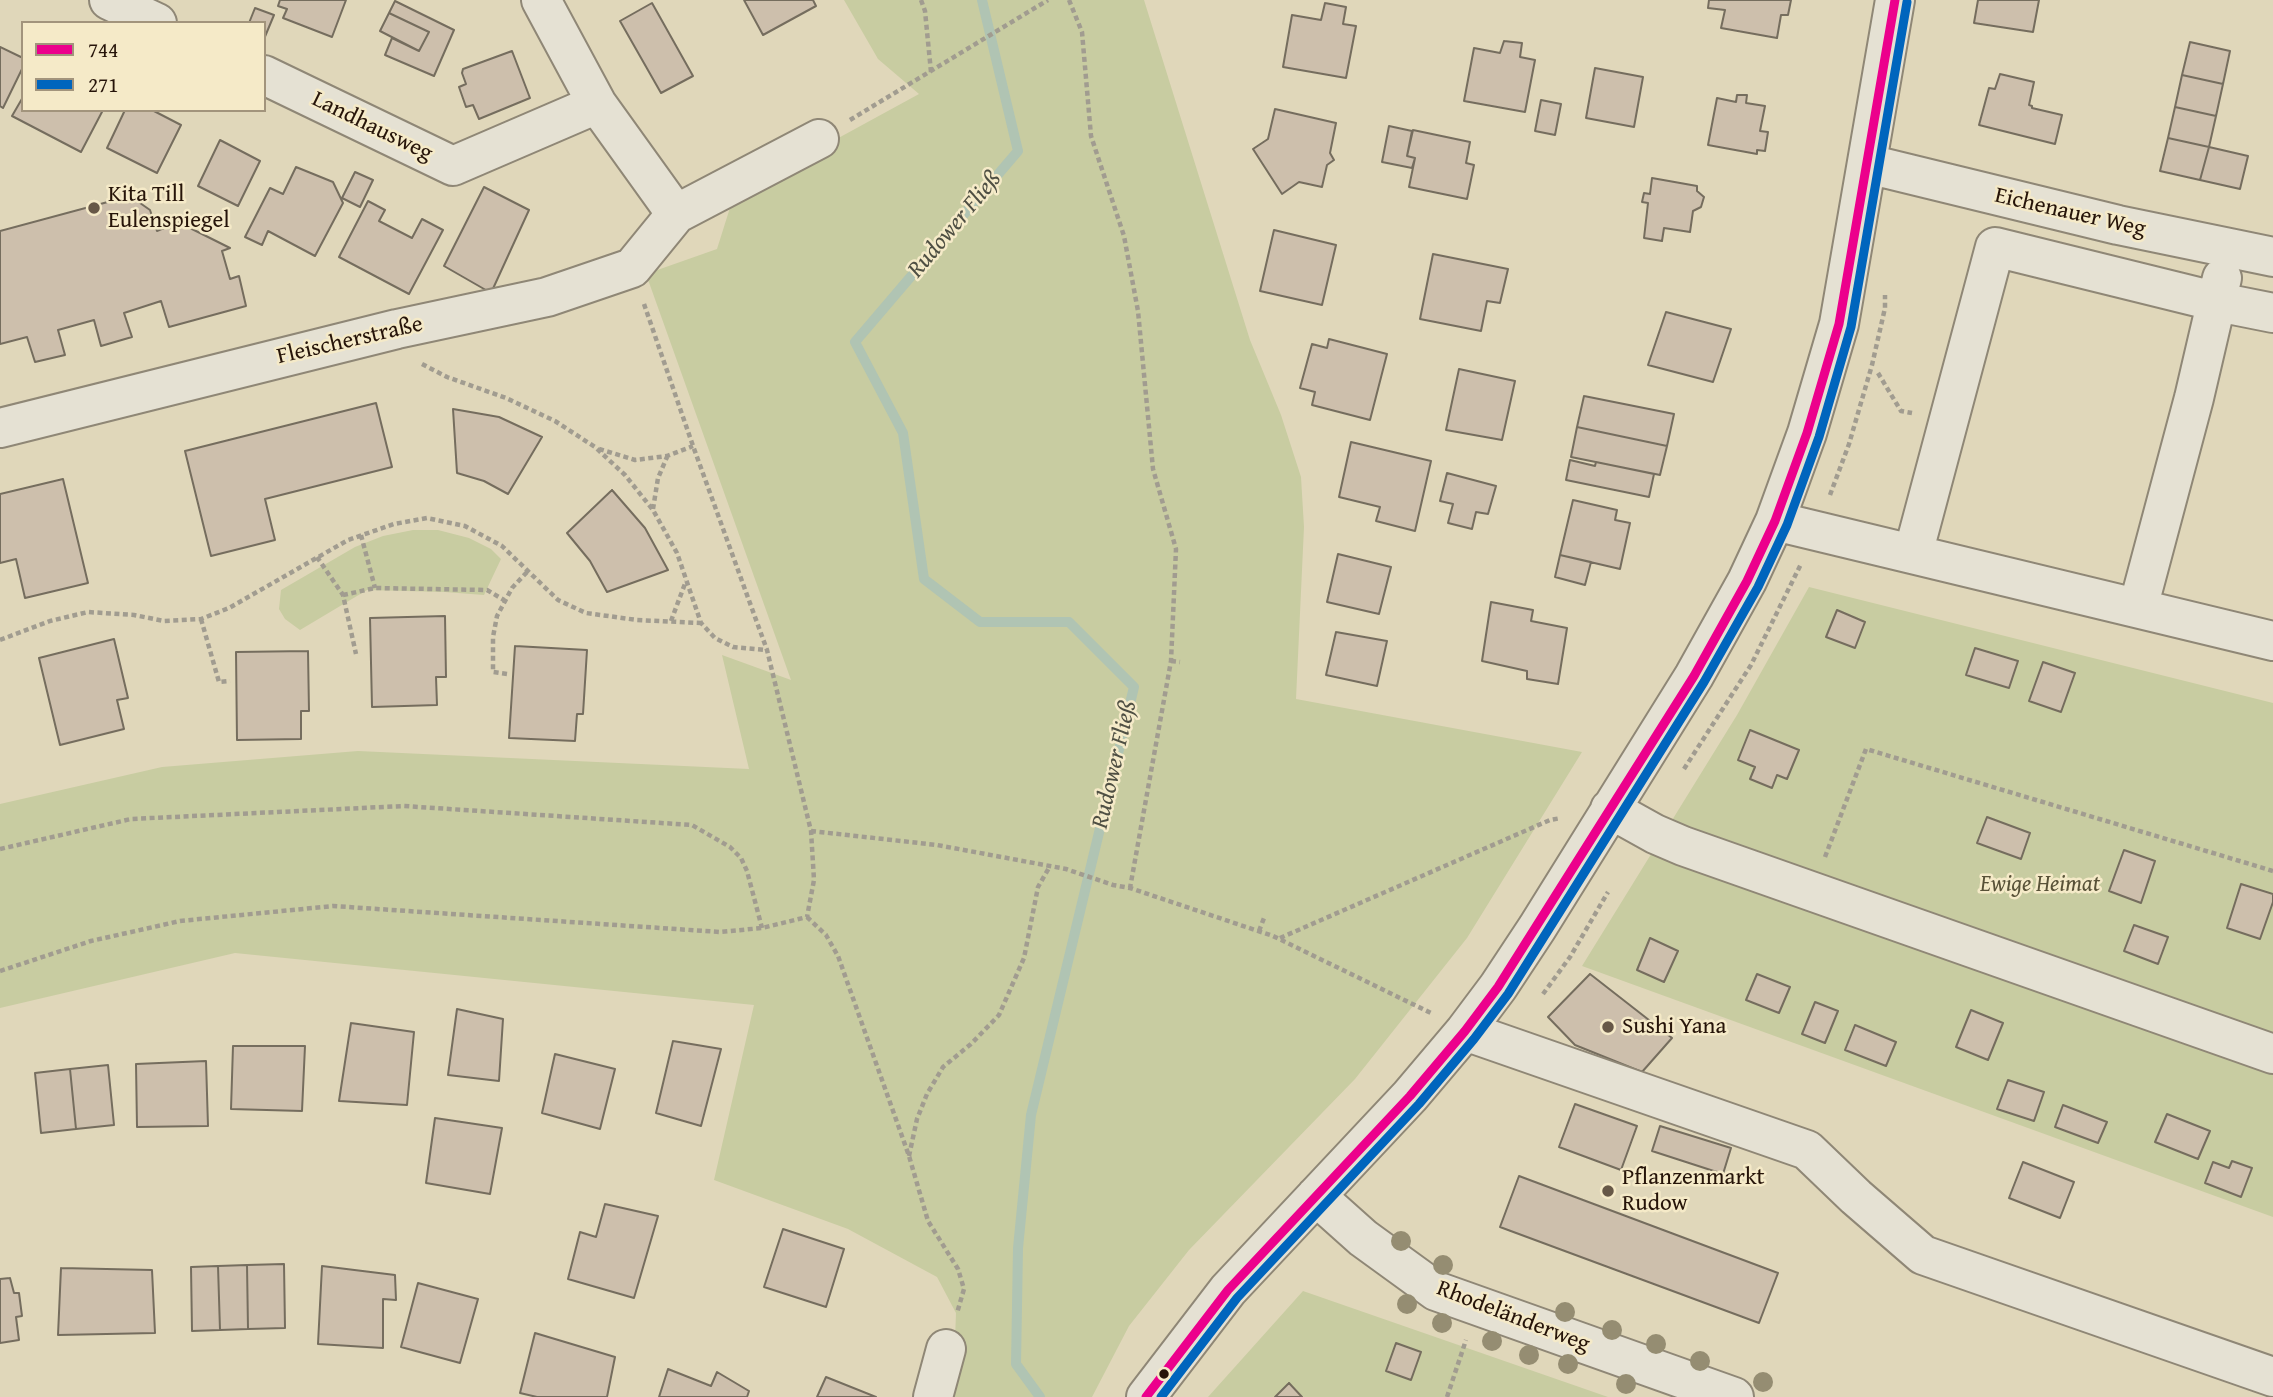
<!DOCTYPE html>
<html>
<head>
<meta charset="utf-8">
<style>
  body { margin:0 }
  #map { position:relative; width:2273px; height:1397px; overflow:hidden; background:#e0d7ba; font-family:"Gentium Book Plus",serif }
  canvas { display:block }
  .legend { position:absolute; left:21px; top:21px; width:245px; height:91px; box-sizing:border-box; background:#f5eac8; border:2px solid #a2947c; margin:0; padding:9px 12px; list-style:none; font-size:21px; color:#261409 }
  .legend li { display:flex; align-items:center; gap:14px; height:35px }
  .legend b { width:35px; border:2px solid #a2947c }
</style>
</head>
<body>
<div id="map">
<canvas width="2273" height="1397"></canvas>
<ul class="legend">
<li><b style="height:9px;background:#ec008c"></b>744</li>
<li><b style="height:9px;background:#0065bd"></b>271</li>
</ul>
</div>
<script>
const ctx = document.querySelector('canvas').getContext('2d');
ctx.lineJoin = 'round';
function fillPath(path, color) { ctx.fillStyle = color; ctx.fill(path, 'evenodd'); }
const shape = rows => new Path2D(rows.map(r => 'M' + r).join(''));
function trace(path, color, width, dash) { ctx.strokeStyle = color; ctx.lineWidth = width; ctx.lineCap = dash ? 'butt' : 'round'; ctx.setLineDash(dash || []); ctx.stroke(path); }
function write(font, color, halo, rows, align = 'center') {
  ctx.font = font + ' "Gentium Book Plus",serif'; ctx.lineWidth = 5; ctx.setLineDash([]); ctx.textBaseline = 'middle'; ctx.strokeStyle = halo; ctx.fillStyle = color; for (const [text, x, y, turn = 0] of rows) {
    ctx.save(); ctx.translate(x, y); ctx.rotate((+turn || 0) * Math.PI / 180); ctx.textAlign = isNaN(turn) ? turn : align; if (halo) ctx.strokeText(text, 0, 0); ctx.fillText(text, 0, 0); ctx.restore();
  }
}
fillPath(shape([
  [844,0,1144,0,1250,340,1281,415,1301,477,1304,527,1296,699,1582,752,1467,938,1355,1079,1189,1250,1129,1326,1092,1397,941,1397,955,1340,956,1313,937,1277,848,1229,714,1180,754,1005,235,953,0,1008,0,804,162,767,358,751,749,769,722,655,791,680,646,274,717,249,734,195,919,94,878,59],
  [413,530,438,530,469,538,491,549,501,559,484,595,445,592,367,590,300,630,285,619,279,609,281,590,355,547,383,536],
  [1809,587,2273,703,2273,1217,1582,966,1737,715],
  [1303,1291,1608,1397,1208,1397]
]), '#c8cca1');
trace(shape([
  [982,0,1018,151,855,342,903,433,924,579,980,622,1069,622,1134,687,1031,1115,1018,1248,1016,1364,1040,1397]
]), '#b0c4b3', 10);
const building = shape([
  [280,0,346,0,332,37,283,18,287,9,278,6,280,0],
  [744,0,813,0,816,6,763,35,744,0],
  [1709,0,1791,0,1788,15,1781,15,1777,38,1721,28,1725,10,1708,8,1709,0],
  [1978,0,2039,0,2033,32,1974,23,1978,0],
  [395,1,454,30,434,76,385,55,392,38,419,51,429,32,389,13,395,1],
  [652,3,693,76,661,93,620,21,652,3],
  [1325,3,1346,7,1343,24,1356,26,1346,78,1283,67,1292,15,1321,20,1325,3],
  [255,8,274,15,264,39,264,23,249,23,255,8],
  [389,13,429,32,419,51,380,31,389,13],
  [1504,41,1522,43,1520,57,1535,60,1525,112,1464,101,1474,48,1500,53,1504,41],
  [2190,42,2230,51,2223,84,2182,75,2190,42],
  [0,47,23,58,23,67,3,108,0,106,0,47],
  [512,51,530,98,479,119,473,105,466,107,459,87,466,84,462,73,463,69,512,51],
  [1595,68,1643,77,1634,127,1586,118,1595,68],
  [2000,74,2034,82,2029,105,2032,106,2032,108,2062,115,2055,144,1979,125,1989,88,1995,89,2000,74],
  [2182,75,2223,84,2216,116,2175,107,2182,75],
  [1737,95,1747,95,1746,103,1765,106,1760,131,1768,132,1765,151,1757,150,1757,154,1708,145,1717,98,1736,102,1737,95],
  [23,97,23,110,103,110,81,152,12,116,23,97],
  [1541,100,1561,104,1555,135,1535,131,1541,100],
  [2175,107,2216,116,2209,147,2168,138,2175,107],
  [1275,109,1336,123,1330,153,1334,160,1327,165,1322,187,1299,182,1282,194,1253,149,1268,139,1275,109],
  [125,110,152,110,181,125,157,173,107,148,125,110],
  [1389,126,1412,131,1407,156,1415,158,1412,168,1382,162,1389,126],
  [1413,130,1470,142,1466,163,1474,165,1467,199,1409,187,1415,158,1407,156,1413,130],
  [2168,138,2209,147,2200,180,2160,171,2168,138],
  [220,140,260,161,238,206,198,186,220,140],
  [2209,147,2248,156,2240,189,2200,180,2209,147],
  [296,167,333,182,343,203,315,256,268,231,262,245,245,237,270,188,283,194,296,167],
  [355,172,373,180,360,207,342,198,355,172],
  [1652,178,1697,186,1697,191,1704,197,1701,207,1693,211,1690,232,1664,228,1662,241,1644,238,1648,203,1642,202,1644,193,1650,194,1652,178],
  [484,187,529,210,491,293,444,266,484,187],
  [130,196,150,210,157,231,178,222,230,248,222,251,230,279,239,276,246,306,169,327,161,301,124,313,132,337,101,346,94,320,58,330,65,355,35,362,27,337,0,344,0,231,130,196],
  [368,201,385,210,379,221,412,238,422,219,443,230,409,294,339,257,368,201],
  [1274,230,1336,245,1322,305,1260,291,1274,230],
  [1433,254,1508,269,1500,303,1487,301,1481,331,1420,319,1433,254],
  [1666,312,1731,329,1713,382,1648,365,1666,312],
  [1329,339,1387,354,1370,420,1312,405,1315,392,1300,388,1312,344,1327,348,1329,339],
  [1459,369,1515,381,1502,440,1446,430,1459,369],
  [1584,396,1674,414,1667,446,1577,427,1584,396],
  [376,403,392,467,265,499,275,540,211,556,185,451,376,403],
  [453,409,499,417,542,437,508,494,484,481,457,473,453,409],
  [1577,427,1667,446,1660,475,1571,457,1577,427],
  [1351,442,1431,461,1415,531,1376,521,1380,507,1339,497,1351,442],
  [1570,460,1595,466,1596,462,1654,474,1649,497,1566,480,1570,460],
  [1447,473,1496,486,1488,514,1476,512,1472,529,1448,523,1453,504,1440,501,1447,473],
  [63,479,88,583,25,598,16,559,0,563,0,494,63,479],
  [612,490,645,528,668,570,607,592,590,561,567,533,612,490],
  [1573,500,1617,510,1615,520,1630,523,1620,569,1560,555,1573,500],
  [1338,554,1391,567,1379,614,1327,602,1338,554],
  [1560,555,1591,562,1585,585,1555,577,1560,555],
  [1491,602,1533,610,1531,621,1567,628,1558,684,1527,679,1527,671,1482,661,1491,602],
  [1837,610,1865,622,1855,648,1826,637,1837,610],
  [445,616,446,677,436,677,437,705,372,707,370,618,445,616],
  [1336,632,1387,641,1377,686,1326,675,1336,632],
  [114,639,128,698,117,700,124,729,60,745,39,658,114,639],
  [515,646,587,650,583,714,577,714,575,741,509,738,515,646],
  [1975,648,2018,661,2009,688,1966,675,1975,648],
  [308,651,309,711,301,711,301,739,237,740,236,652,308,651],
  [2043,662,2075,673,2061,712,2029,701,2043,662],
  [1750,730,1799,750,1787,779,1777,775,1772,788,1750,779,1755,767,1738,760,1750,730],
  [1987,817,2030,833,2021,859,1977,843,1987,817],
  [2124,850,2155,861,2141,903,2109,891,2124,850],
  [2241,884,2273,894,2273,902,2260,939,2227,928,2241,884],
  [2134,925,2168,937,2158,964,2124,951,2134,925],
  [1650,938,1678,951,1664,982,1637,970,1650,938],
  [1590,974,1672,1038,1642,1072,1575,1045,1548,1017,1590,974],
  [1757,974,1790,987,1779,1013,1746,1000,1757,974],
  [1815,1002,1838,1011,1825,1043,1802,1034,1815,1002],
  [457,1009,503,1019,499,1081,448,1075,457,1009],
  [1971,1010,2003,1023,1988,1060,1956,1047,1971,1010],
  [351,1023,414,1032,407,1105,339,1101,351,1023],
  [1855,1025,1896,1042,1886,1066,1845,1050,1855,1025],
  [673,1041,721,1049,701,1126,656,1113,673,1041],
  [233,1046,305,1046,302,1111,231,1109,233,1046],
  [555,1054,615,1069,600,1129,542,1113,555,1054],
  [206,1061,208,1126,137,1127,136,1064,206,1061],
  [108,1065,114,1125,76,1129,70,1069,108,1065],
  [70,1069,76,1129,41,1133,35,1073,70,1069],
  [2008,1080,2044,1092,2034,1121,1997,1109,2008,1080],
  [1575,1104,1637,1126,1621,1170,1559,1147,1575,1104],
  [2063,1105,2107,1122,2098,1143,2055,1127,2063,1105],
  [2167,1114,2210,1131,2198,1159,2155,1142,2167,1114],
  [435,1118,502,1128,490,1194,426,1183,435,1118],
  [1660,1126,1731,1148,1723,1174,1652,1151,1660,1126],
  [2232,1161,2252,1168,2241,1197,2205,1183,2213,1162,2229,1168,2232,1161],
  [2023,1162,2074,1182,2060,1218,2009,1198,2023,1162],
  [1519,1176,1778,1273,1759,1323,1500,1227,1519,1176],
  [605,1204,658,1216,634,1298,568,1279,580,1232,596,1237,605,1204],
  [783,1229,844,1249,826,1307,764,1287,783,1229],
  [284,1264,285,1328,248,1329,247,1265,284,1264],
  [247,1265,248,1329,220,1330,218,1266,247,1265],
  [218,1266,220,1330,192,1331,191,1267,218,1266],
  [322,1266,395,1275,396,1300,383,1299,383,1348,318,1344,322,1266],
  [61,1268,152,1270,155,1333,58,1335,61,1268],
  [10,1278,14,1293,19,1293,22,1316,16,1317,19,1340,0,1343,0,1279,10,1278],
  [418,1283,478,1299,460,1363,401,1347,418,1283],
  [535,1333,615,1357,607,1397,537,1397,520,1393,535,1333],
  [1396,1343,1421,1352,1411,1380,1386,1371,1396,1343],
  [668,1369,711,1386,717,1372,749,1391,747,1397,659,1397,668,1369],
  [826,1377,876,1397,817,1397,826,1377],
  [1289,1383,1302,1397,1275,1397,1289,1383]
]);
fillPath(building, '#cdbfac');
trace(building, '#756d5e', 2);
const minor = shape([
  [109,0,157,23],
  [541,0,597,104,676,214],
  [264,75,453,166,597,104],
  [1868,164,2118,225,2273,257],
  [0,428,397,329,547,297,632,268,676,214,819,139],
  [1775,521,2273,641],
  [1913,554,1995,247,2218,302,2273,313],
  [2138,608,2194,398,2222,278],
  [1610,809,1655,834,1683,846,2273,1054],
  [1465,1031,1807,1150,1856,1197,1923,1255,2273,1377],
  [1316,1196,1363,1238,1436,1291,1734,1397],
  [933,1397,946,1349],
  [1146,1397,1228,1290,1410,1096,1465,1031,1498,987,1537,928,1694,676,1747,581,1775,521,1807,433,1839,324,1895,0]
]);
trace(minor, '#8f8776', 42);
trace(shape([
  [921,0,925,11,931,72],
  [1069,0,1082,32,1091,136,1124,236,1138,311,1153,469,1176,549,1171,661,1130,888],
  [850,120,1048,0],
  [644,304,693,446,767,650,811,831,814,880,807,917],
  [422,364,447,377,506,398,555,421,595,447,625,475,653,510,677,553,701,623,715,638,733,647,767,650],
  [1878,373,1901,411,1912,413],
  [599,449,635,460,667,456,693,446],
  [1830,495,1849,444,1872,365,1885,308,1885,295],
  [653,509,658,478,667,457],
  [361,535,375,588],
  [317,557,343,595,356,654],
  [343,595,375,588,487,590,504,600],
  [201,619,219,682,230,681],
  [671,621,686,581],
  [0,640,50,621,88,612,134,615,164,621,201,619,229,608,348,540,394,524,427,518,465,526,502,546,558,600,586,613,637,620,701,623],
  [1171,661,1180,662],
  [507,674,493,672,493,637,497,616,512,588,528,571],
  [1684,769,1751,665,1801,564],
  [811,831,937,845,1066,869,1113,885,1130,888,1273,936,1433,1014],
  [0,849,131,819,404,806,692,825,730,847,741,858,747,871,762,928],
  [1825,857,1866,749,2273,871],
  [807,917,826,935,838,956,909,1156,928,1221,958,1269,964,1289,957,1313],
  [1259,931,1264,918],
  [1280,938,1550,820,1561,818],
  [0,971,91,941,180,921,333,906,720,932,762,928,807,917],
  [1543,994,1570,957,1608,892],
  [909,1156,917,1119,927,1094,943,1067,971,1044,999,1015,1024,958,1038,887,1050,866],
  [1447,1397,1466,1340]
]), '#a19c90', 4.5, [5, 3.5]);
trace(minor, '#e5e1d3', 38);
trace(shape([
  [1146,1397,1228,1290,1410,1096,1465,1031,1498,987,1694,676,1747,581,1775,521,1807,433,1839,324,1895,0]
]), '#ec008c', 9);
trace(shape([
  [1161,1397,1237,1298,1419,1104,1474,1039,1508,994,1704,682,1758,587,1787,525,1819,437,1851,327,1907,2]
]), '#0065bd', 9);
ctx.fillStyle = '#958d72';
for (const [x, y] of [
  [1401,1241],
  [1443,1265],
  [1407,1304],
  [1565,1312],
  [1442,1323],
  [1612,1330],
  [1492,1341],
  [1656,1344],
  [1529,1355],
  [1700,1361],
  [1568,1364],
  [1763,1382],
  [1626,1384]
]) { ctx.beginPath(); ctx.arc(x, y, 10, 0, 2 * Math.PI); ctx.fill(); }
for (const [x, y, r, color] of [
  [94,208,7,"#675847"],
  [1608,1027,7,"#675847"],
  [1608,1191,7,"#675847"],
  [1164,1374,6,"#261409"]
]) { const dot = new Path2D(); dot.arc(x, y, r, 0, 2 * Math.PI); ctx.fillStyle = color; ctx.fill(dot); trace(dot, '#f5eac8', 2.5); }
write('23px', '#261409', '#f5eac8', [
  ["Landhausweg",372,127,26],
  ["Eichenauer Weg",2070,213,13],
  ["Fleischerstraße",350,341,-13],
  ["Rhodeländerweg",1513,1317,21]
]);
write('23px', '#261409', '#f5eac8', [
  ["Kita Till",108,195],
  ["Eulenspiegel",108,221],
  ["Sushi Yana",1622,1027],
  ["Pflanzenmarkt",1622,1178],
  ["Rudow",1622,1204]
], 'left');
write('italic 23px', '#585137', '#f5eac8', [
  ["Ewige Heimat",2040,885]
]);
write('italic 24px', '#4f4f43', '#f5eac8', [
  ["Rudower Fließ",955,225,-50],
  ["Rudower Fließ",1115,765,-77]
]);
</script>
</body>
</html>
